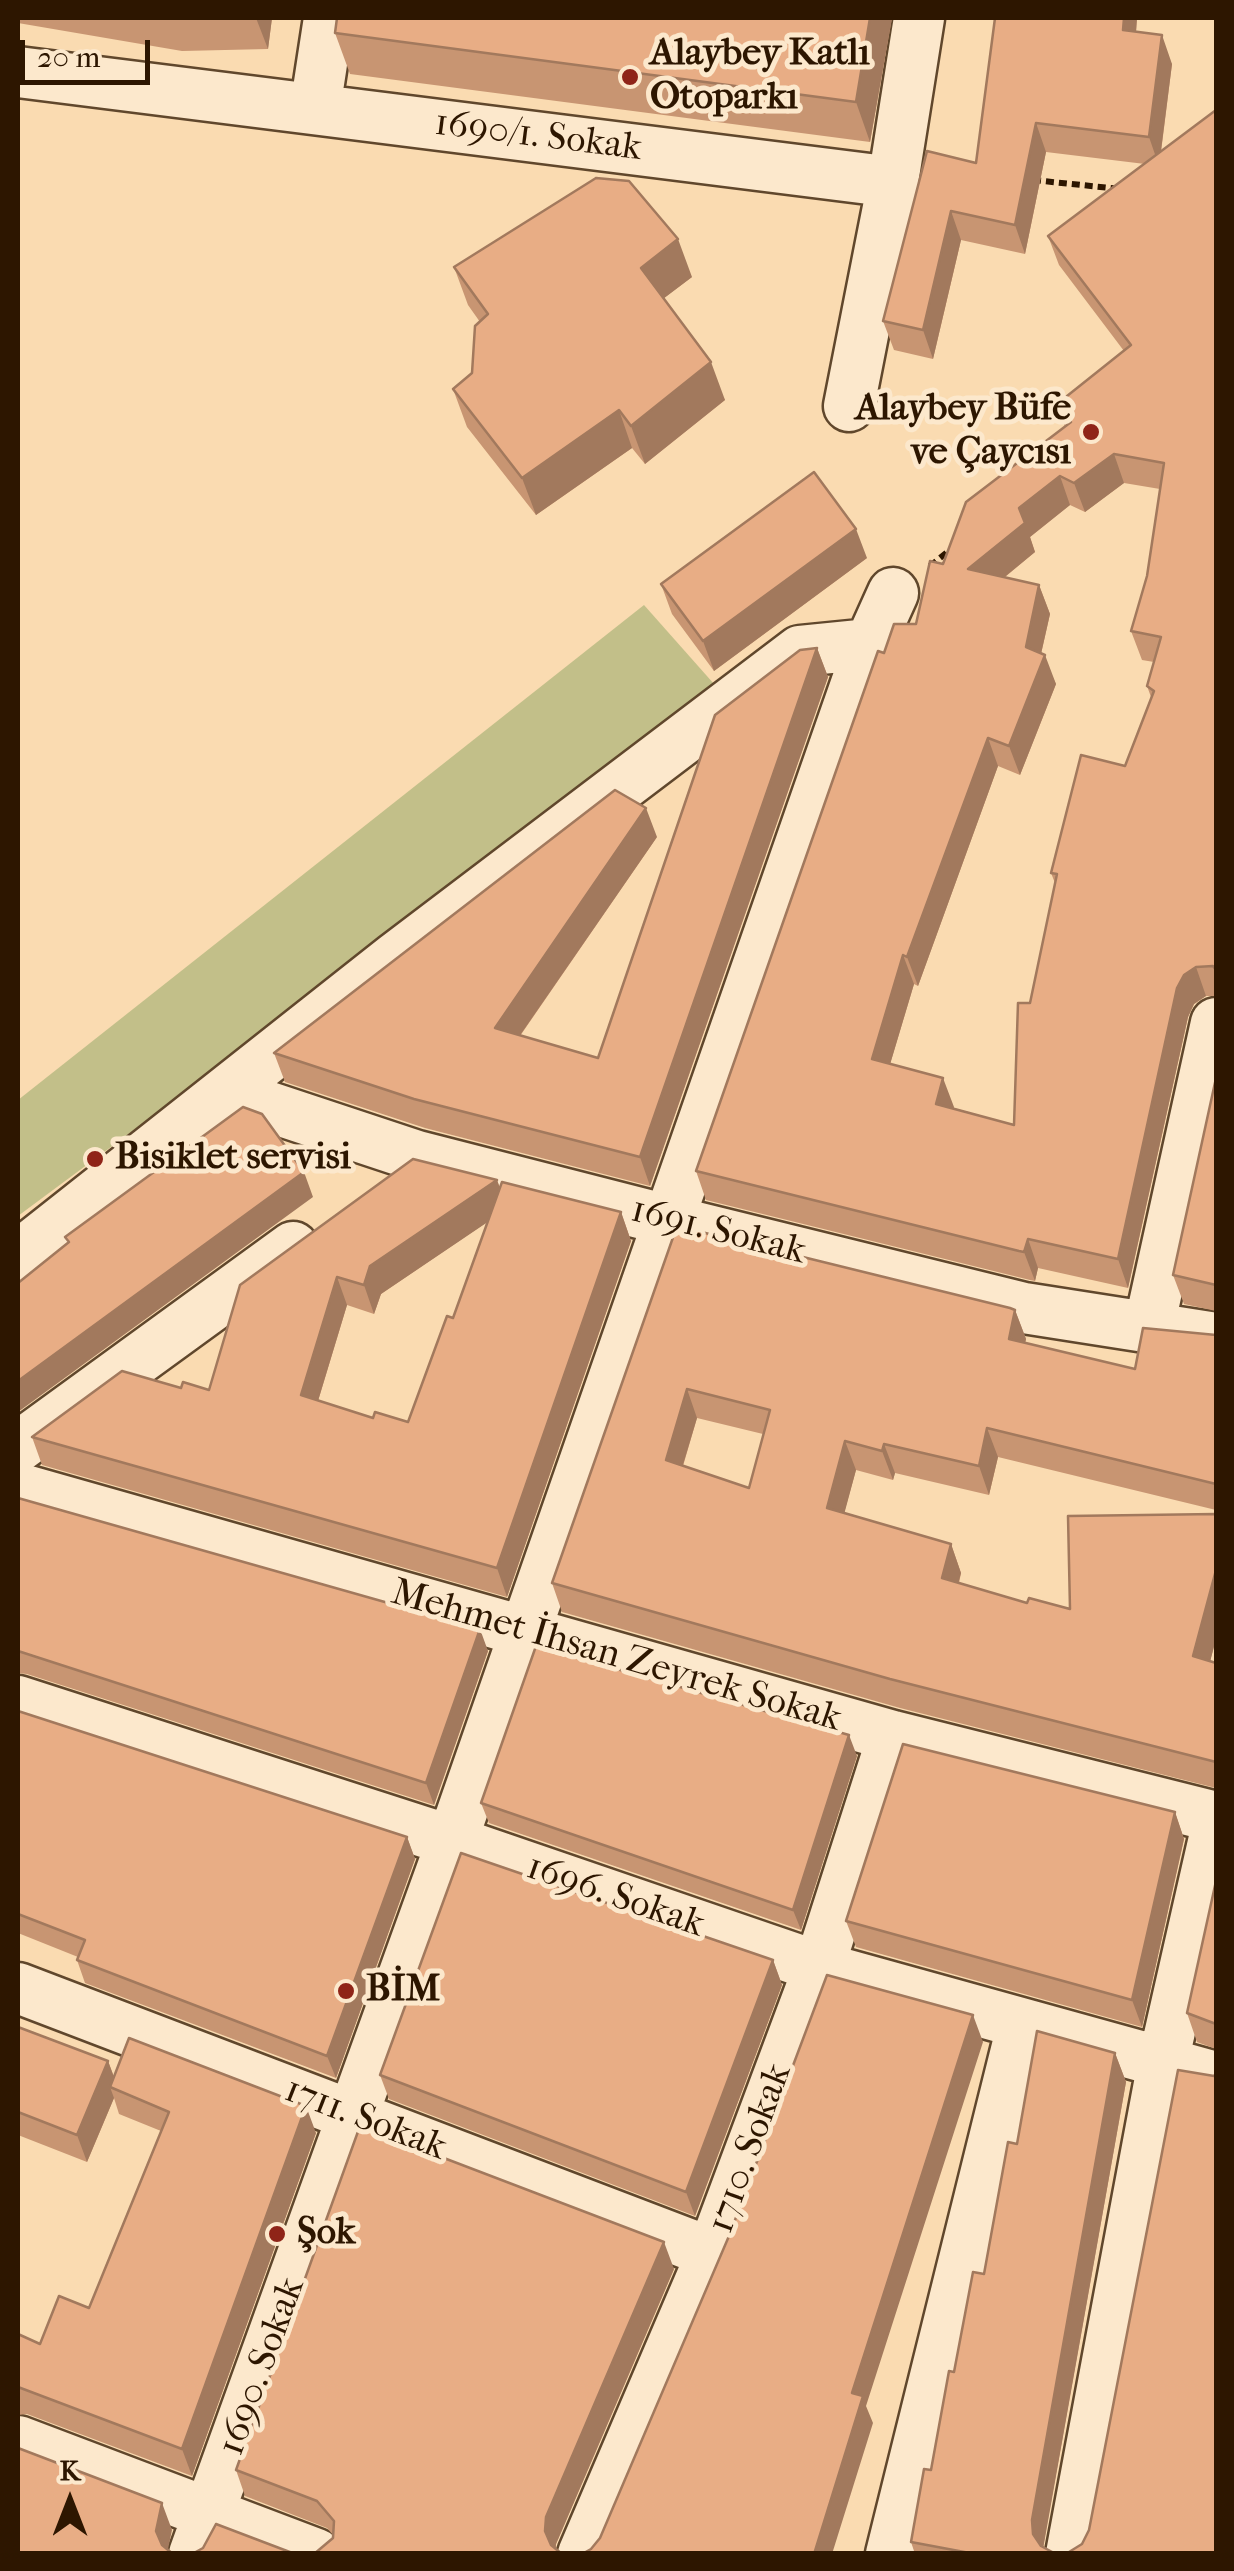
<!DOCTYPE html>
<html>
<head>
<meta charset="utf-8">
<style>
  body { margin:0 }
  #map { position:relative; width:1234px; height:2571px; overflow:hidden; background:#fadbb1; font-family:"IM FELL French Canon",serif }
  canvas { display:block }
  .frame { position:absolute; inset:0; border:20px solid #2d1600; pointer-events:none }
  .north { position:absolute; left:20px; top:2451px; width:100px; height:100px; -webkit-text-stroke:8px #fce8cc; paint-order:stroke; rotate:0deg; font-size:28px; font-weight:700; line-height:40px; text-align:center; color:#2d1600 }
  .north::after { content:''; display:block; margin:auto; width:35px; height:45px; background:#2d1600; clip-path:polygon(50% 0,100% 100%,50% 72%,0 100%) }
  .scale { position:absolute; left:20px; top:40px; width:130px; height:45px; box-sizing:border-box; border:5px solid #2d1600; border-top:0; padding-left:12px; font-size:30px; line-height:35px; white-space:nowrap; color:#2d1600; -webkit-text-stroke:8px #fce8cc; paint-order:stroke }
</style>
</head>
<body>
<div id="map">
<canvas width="1234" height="2571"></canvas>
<div class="frame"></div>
<div class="north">K</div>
<div class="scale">20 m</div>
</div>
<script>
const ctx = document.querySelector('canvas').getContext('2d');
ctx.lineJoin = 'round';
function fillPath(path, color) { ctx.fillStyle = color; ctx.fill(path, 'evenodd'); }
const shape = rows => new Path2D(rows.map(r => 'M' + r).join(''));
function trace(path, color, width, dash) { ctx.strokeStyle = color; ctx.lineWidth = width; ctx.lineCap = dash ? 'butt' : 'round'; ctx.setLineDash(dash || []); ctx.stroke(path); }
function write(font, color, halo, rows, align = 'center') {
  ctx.font = font + ' "IM FELL French Canon",serif'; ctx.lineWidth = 10; ctx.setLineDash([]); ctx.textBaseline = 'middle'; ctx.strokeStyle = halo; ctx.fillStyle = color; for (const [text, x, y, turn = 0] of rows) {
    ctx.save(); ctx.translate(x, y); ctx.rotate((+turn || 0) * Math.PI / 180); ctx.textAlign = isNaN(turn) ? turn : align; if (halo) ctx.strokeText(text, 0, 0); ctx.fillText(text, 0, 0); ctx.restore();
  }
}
fillPath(shape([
  [644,605,722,693,18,1216,18,1100]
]), '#c2bf89');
const minor = shape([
  [18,72,893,182,919,18],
  [315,109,329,18],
  [849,406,893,182],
  [227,1093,417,1156,667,1220,1024,1308,1216,1338],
  [18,1256,395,958,800,651,870,644],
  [1149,1327,1216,1023],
  [18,1447,293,1247],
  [18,1488,893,1736,1216,1817],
  [18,1701,452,1841,819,1967,1216,2077],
  [18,1988,712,2253],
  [18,2441,316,2554],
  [194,2554,452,1841,870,644,893,593],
  [583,2554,712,2253,819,1967,893,1736],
  [891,2554,1022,2026],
  [1071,2554,1163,2062,1216,1829]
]);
trace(minor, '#60472c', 55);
trace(shape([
  [1033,180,1120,189],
  [930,566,951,549]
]), '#2d1600', 6, [8, 5]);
trace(minor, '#fce8cc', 50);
fillPath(shape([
  [18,18,272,18,268,49,182,51,18,23],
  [337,18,892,18,870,142,350,74,335,33],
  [995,18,1137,18,1136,32,1172,64,1161,152,1216,110,1216,996,1206,996,1194,1004,1188,1017,1128,1288,1038,1268,1035,1281,1030,1280,706,1200,696,1171,884,653,916,624,943,564,1065,427,1057,404,1124,351,1059,265,1048,236,1145,164,1046,152,1025,254,961,240,933,359,894,350,883,321,976,163],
  [1124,483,1160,489,1147,576,1131,631,1142,660,1154,662,1147,686,1151,697,1125,766,1051,873,1055,883,1030,1003,1014,1125,954,1108,890,1064,914,984,918,986,998,766,1020,775,1056,684,1041,654,1050,614,1039,585,1005,577,1035,552,1030,537,1070,505,1085,512],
  [454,267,692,277,664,298,725,400,645,464,632,448,536,515,467,427,453,389,472,373,480,322,468,305],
  [867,558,714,671,672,614,661,584],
  [817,648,828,677,650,1186,425,1128,285,1082,274,1053,657,837,520,1036,598,1058],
  [1216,1078,1216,1311,1184,1304,1173,1275],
  [497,1180,500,1188,621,1212,631,1241,507,1597,42,1465,32,1437,181,1388,209,1390,240,1285],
  [487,1222,453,1318,408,1422,373,1418,318,1401,347,1305,374,1314,381,1294],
  [677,1226,1015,1310,1026,1339,1025,1343,1135,1369,1216,1335,1216,1510,998,1457,989,1495,895,1473,893,1480,856,1470,844,1513,951,1544,961,1573,959,1583,1027,1603,1070,1609,1216,1514,1216,1639,1210,1661,1216,1663,1216,1788,900,1708,562,1612,552,1583],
  [697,1418,763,1434,749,1488,683,1466],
  [18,1498,488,1651,434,1805,27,1674,18,1673],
  [18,1711,407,1837,415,1859,336,2078,85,1983,77,1960,78,1957,18,1933],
  [857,1756,801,1930,489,1823,481,1803],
  [1175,1812,1184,1839,1142,2027,856,1947,846,1921],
  [1216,1881,1216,2049,1197,2042,1187,2013],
  [773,1960,782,1985,695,2216,389,2099,380,2075],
  [18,2027,108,2061,114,2077,316,2133,192,2476,27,2414,18,2415,18,2334,40,2344,89,2308,161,2131,119,2114,114,2098,87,2162,18,2135],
  [1115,2053,1126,2082,1043,2547,1054,2553,1069,2552,1082,2544,1089,2530,1214,2076,1216,2554,915,2554,911,2542,931,2470,954,2372,984,2274,1017,2144],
  [674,2269,556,2544,556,2549,333,2538,333,2535,327,2528,245,2496,236,2470]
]), '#c89572');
fillPath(shape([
  [256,18,272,18,268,49],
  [870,18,892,18,870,142,856,102],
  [1124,18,1137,18,1134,59,1123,30],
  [1162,35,1172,64,1159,166,1149,137],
  [1036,123,1046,152,1025,254,1015,225],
  [951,211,961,240,933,359,923,330],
  [678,239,692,277,655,305,641,268],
  [711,362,725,400,645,464,631,426],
  [619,410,632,448,536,515,522,478],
  [1114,454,1124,483,1085,512,1074,483],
  [1060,476,1070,505,1030,537,1035,552,979,598,968,569,1019,508],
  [856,529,867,558,714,671,703,641],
  [1039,585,1050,614,1036,676,1026,647],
  [817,648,828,677,650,1186,640,1157],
  [1045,655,1056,684,1020,775,1009,746],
  [988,738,998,766,918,986,907,957],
  [646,808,657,837,505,1057,495,1028],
  [903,955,914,984,883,1088,872,1059],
  [1196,967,1206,996,1194,1004,1188,1017,1128,1288,1118,1259,1177,988,1184,975],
  [943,1078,954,1107,947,1133,936,1104],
  [304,1172,313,1197,18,1412,18,1381],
  [497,1180,507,1209,381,1294,374,1314,364,1285,370,1266],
  [621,1212,631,1241,507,1597,497,1568],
  [1028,1239,1038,1268,1035,1281,1024,1252],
  [337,1277,347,1305,311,1424,301,1395],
  [1015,1310,1026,1339,1019,1368,1009,1339],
  [687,1389,697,1418,676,1488,666,1460],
  [987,1428,998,1457,989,1495,979,1466],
  [845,1441,856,1470,838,1537,827,1508],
  [884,1444,895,1473,893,1480,882,1451],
  [951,1544,961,1573,952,1607,942,1578],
  [1216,1570,1216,1639,1204,1685,1193,1656],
  [480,1629,488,1651,434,1805,426,1783],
  [849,1735,857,1756,801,1930,793,1910],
  [1175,1812,1184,1839,1142,2027,1132,2000],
  [407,1837,415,1859,336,2078,327,2056],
  [773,1960,782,1985,695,2216,686,2192],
  [973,2015,983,2042,866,2406,873,2423,832,2554,814,2554,852,2393],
  [1115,2053,1126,2082,1043,2549,1033,2534,1032,2520],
  [108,2061,118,2088,110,2087,114,2098,87,2162,77,2135],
  [306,2106,316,2133,192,2476,182,2449],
  [664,2242,674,2269,556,2544,555,2554,545,2531,546,2517],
  [162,2503,172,2530,167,2554,156,2531]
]), '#a2795d');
const building = shape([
  [337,18,870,18,856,102,335,33,337,18],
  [995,18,1124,18,1123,30,1162,35,1149,137,1036,123,1015,225,951,211,923,330,883,321,927,151,976,163,995,18],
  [1216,110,1216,970,1213,966,1196,967,1184,975,1177,988,1118,1259,1028,1239,1024,1252,1019,1251,696,1171,878,651,884,653,894,624,916,624,930,561,943,564,966,502,1071,422,1057,404,1131,345,1048,236,1216,110],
  [1114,454,1164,463,1147,576,1131,631,1161,637,1147,686,1154,691,1125,766,1081,755,1051,873,1057,874,1030,1003,1018,1003,1014,1125,936,1104,943,1078,872,1059,903,955,907,957,988,738,1009,746,1045,655,1026,647,1039,585,968,569,1025,523,1019,508,1060,476,1074,483,1114,454],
  [596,178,629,181,678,239,641,268,711,362,631,426,619,410,522,478,453,389,472,373,475,326,488,314,454,267,596,178],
  [814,472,856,529,703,641,661,584,814,472],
  [817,648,640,1157,414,1099,274,1053,615,790,646,808,495,1028,598,1058,715,715,800,650,817,648],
  [1216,1078,1216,1285,1173,1275,1216,1078],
  [243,1107,262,1114,304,1172,18,1381,18,1283,69,1242,65,1237,243,1107],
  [413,1159,497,1180,370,1266,364,1285,337,1277,301,1395,373,1418,375,1412,408,1422,447,1316,453,1318,502,1182,621,1212,497,1568,32,1437,122,1371,181,1388,183,1382,209,1390,240,1285,413,1159],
  [677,1226,1010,1308,1015,1310,1009,1339,1135,1369,1143,1328,1216,1335,1216,1484,987,1428,979,1466,884,1444,882,1451,845,1441,827,1508,951,1544,942,1578,1027,1603,1029,1598,1070,1609,1068,1516,1216,1514,1216,1570,1193,1656,1216,1663,1216,1762,890,1679,552,1583,677,1226],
  [687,1389,770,1410,749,1488,666,1460,687,1389],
  [18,1498,480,1629,426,1783,18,1651,18,1498],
  [536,1646,849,1735,793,1910,481,1803,536,1646],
  [18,1711,407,1837,327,2056,77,1960,85,1940,18,1914,18,1711],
  [903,1744,1175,1812,1132,2000,846,1921,903,1744],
  [461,1853,773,1960,686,2192,380,2075,461,1853],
  [1216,1881,1216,2024,1187,2013,1216,1881],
  [827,1975,973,2015,852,2393,863,2396,814,2554,582,2554,591,2549,600,2538,729,2236,827,1975],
  [18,2027,108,2061,77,2135,18,2112,18,2027],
  [1037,2031,1115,2053,1032,2520,1033,2534,1041,2546,1054,2553,1069,2552,1082,2544,1089,2530,1178,2070,1214,2076,1216,2074,1216,2554,975,2554,911,2542,924,2469,931,2470,949,2371,954,2372,973,2272,984,2274,1008,2142,1017,2144,1037,2031],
  [129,2038,306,2106,182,2449,18,2387,18,2334,40,2344,59,2296,89,2308,169,2112,110,2087,129,2038],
  [360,2126,664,2242,546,2517,545,2531,551,2545,562,2554,314,2554,333,2538,334,2521,317,2501,236,2470,360,2126],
  [18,2448,162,2503,156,2531,162,2545,173,2554,18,2554,18,2448],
  [216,2524,295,2554,192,2554,203,2548,216,2524]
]);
fillPath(building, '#e8ad85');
trace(building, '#a2795d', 2.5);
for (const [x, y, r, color] of [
  [630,77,10,"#8f2418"],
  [1091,432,10,"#8f2418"],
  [95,1159,10,"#8f2418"],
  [346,1991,10,"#8f2418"],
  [277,2234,10,"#8f2418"]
]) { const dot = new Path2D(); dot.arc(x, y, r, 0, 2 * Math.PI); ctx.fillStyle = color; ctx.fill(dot); trace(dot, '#fce8cc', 4); }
write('bold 38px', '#2d1600', '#fce8cc', [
  ["Alaybey Katlı",650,55],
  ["Otoparkı",650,99],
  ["Alaybey Büfe",1071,410,"right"],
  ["ve Çaycısı",1071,454,"right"],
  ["Bisiklet servisi",115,1159],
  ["BİM",366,1991],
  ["Şok",297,2234]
], 'left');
write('38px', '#2d1600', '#fce8cc', [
  ["1690/1. Sokak",538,137,7],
  ["1691. Sokak",718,1232,14],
  ["Mehmet İhsan Zeyrek Sokak",616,1657,16],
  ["1696. Sokak",615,1897,19],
  ["1711. Sokak",365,2120,21],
  ["1710. Sokak",751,2149,-70],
  ["1690. Sokak",263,2367,-70]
]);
</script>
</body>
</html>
